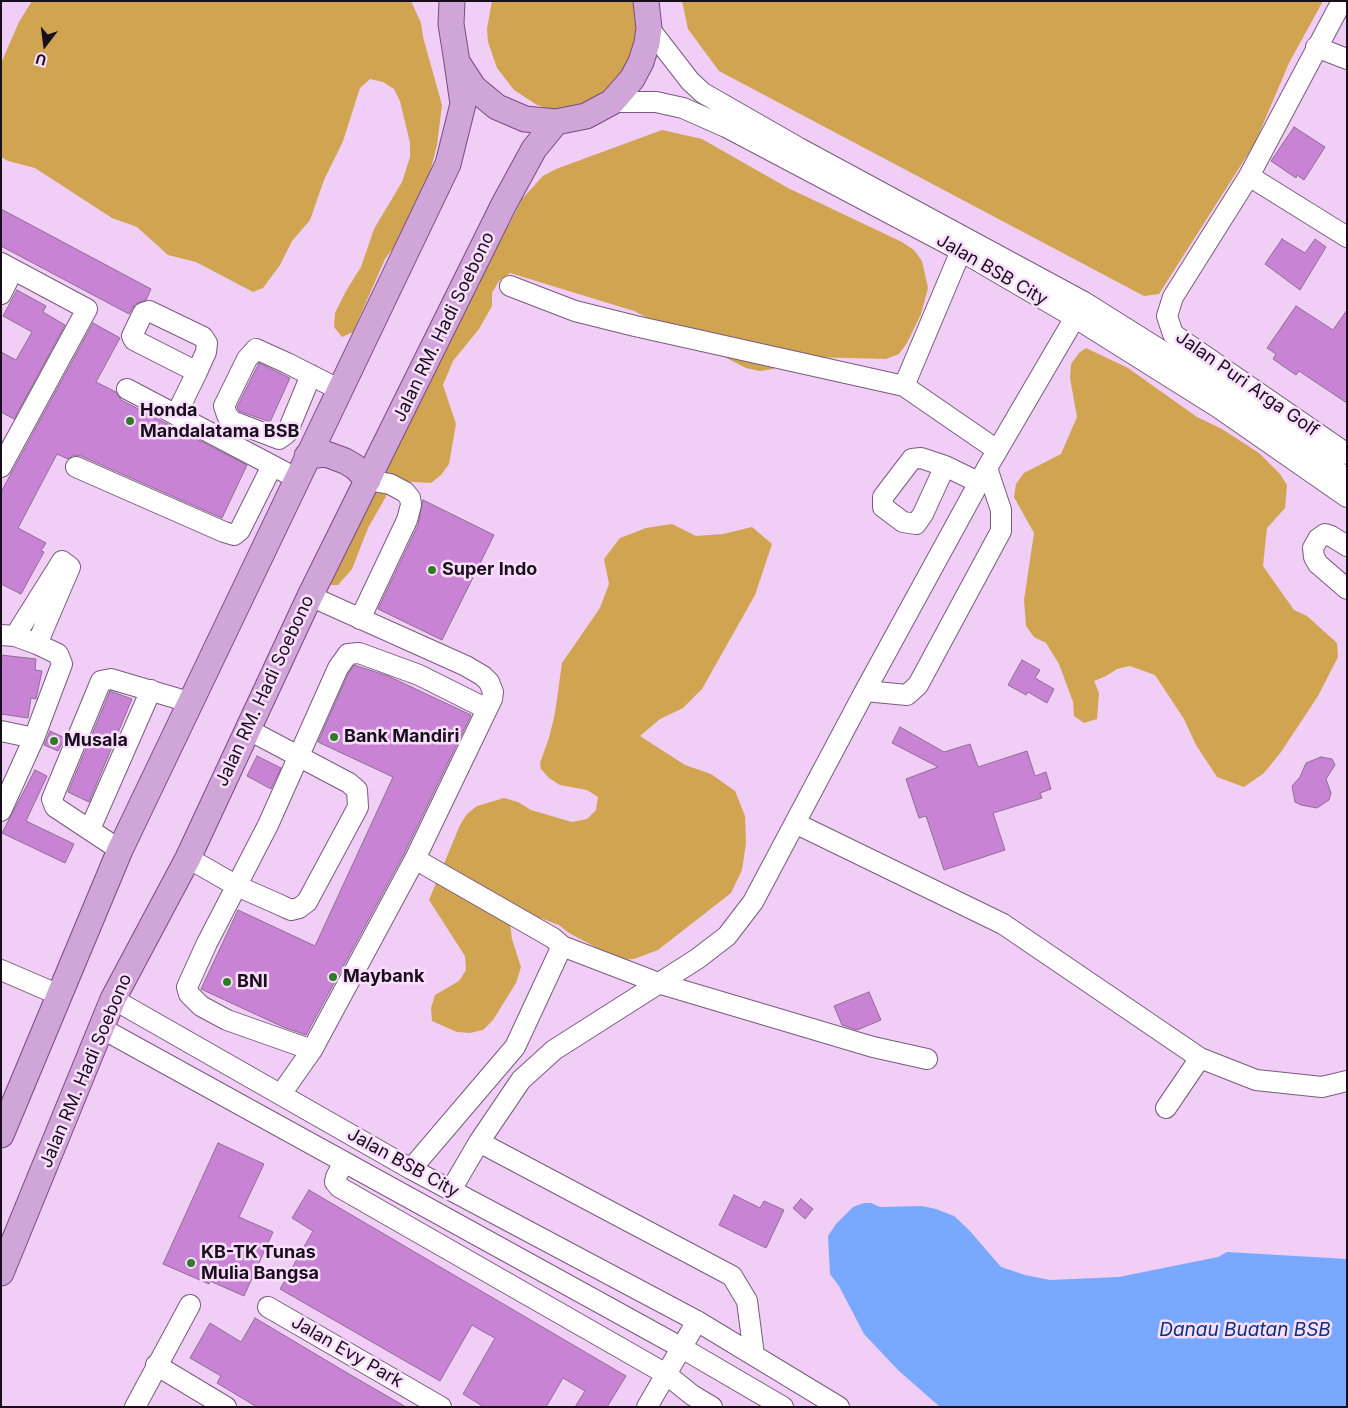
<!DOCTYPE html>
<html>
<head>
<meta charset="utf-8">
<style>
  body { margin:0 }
  #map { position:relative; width:1348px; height:1408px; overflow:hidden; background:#f0cef6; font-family:Inter,sans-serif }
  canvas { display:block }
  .frame { position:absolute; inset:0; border:2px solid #190e1b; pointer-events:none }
  .north { position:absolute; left:20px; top:20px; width:50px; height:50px; -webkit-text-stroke:4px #fadefe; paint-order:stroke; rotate:195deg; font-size:14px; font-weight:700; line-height:20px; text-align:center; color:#190e1b }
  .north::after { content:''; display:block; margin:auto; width:18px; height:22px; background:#190e1b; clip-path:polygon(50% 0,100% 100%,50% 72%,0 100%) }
</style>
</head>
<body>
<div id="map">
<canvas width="1348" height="1408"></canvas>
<div class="frame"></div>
<div class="north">U</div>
</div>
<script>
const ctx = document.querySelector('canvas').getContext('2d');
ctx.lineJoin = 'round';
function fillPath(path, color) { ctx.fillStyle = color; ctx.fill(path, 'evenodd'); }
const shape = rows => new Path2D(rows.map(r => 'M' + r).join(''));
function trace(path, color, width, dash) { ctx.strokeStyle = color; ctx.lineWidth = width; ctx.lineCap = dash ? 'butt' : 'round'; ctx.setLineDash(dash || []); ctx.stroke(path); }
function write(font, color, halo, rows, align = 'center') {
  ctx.font = font + ' Inter,sans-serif'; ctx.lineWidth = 5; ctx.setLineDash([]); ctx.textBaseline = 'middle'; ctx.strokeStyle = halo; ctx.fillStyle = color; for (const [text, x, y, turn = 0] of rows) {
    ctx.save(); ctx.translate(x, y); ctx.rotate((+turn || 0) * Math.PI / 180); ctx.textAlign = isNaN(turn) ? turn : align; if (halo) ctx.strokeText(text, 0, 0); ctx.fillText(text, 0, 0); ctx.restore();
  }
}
fillPath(shape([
  [32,1,411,1,421,23,423,37,442,105,437,145,430,172,414,211,402,236,385,259,353,332,342,337,334,327,335,313,346,291,361,267,374,229,402,182,410,157,410,143,400,101,394,89,383,82,370,79,360,88,343,141,324,180,310,220,292,241,280,265,263,288,253,292,196,262,168,255,137,227,112,218,35,168,8,161,1,157,1,63,19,22],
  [492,1,649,1,644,68,578,111,550,109,537,105,514,90,497,68,488,42,487,29],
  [682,1,1323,1,1289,63,1255,143,1159,294,1144,296,719,71,688,29],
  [662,130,702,139,788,188,902,242,914,250,922,261,928,288,921,314,907,343,899,354,886,359,809,357,784,362,773,369,760,371,746,368,634,311,510,273,499,281,492,293,492,306,479,329,453,361,443,385,456,424,449,464,441,475,431,483,395,481,368,528,352,569,338,585,331,585,328,578,494,245,510,223,522,199,543,176,556,169],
  [1086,348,1128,368,1197,417,1222,429,1259,453,1280,474,1287,485,1285,508,1267,528,1263,566,1294,610,1307,616,1337,643,1338,657,1318,696,1281,752,1264,773,1244,787,1217,777,1196,745,1184,719,1155,675,1130,666,1117,669,1106,676,1094,681,1099,693,1097,719,1084,723,1074,716,1073,702,1059,664,1046,643,1034,637,1026,626,1024,600,1034,533,1014,497,1016,484,1024,473,1061,454,1077,417,1070,378,1071,364,1079,353],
  [672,524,696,536,723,534,752,527,772,544,755,595,702,689,683,708,660,719,640,736,685,765,711,774,735,791,745,816,746,843,742,870,731,893,658,950,634,959,620,960,569,933,559,925,535,916,521,916,510,924,512,939,521,967,516,983,493,1020,483,1030,470,1033,457,1032,432,1021,431,1008,435,995,459,981,466,970,465,956,429,900,460,825,467,814,477,806,504,798,518,802,531,810,572,822,587,819,596,810,598,797,587,790,560,785,549,778,541,769,540,763,549,738,555,713,562,663,600,608,609,584,604,559,620,538,646,528]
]), '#d0a451');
fillPath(shape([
  [864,1203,871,1203,880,1207,922,1206,936,1209,954,1216,969,1230,1001,1267,1025,1275,1050,1280,1119,1277,1218,1257,1227,1252,1347,1259,1347,1407,940,1407,898,1370,864,1334,839,1286,830,1274,828,1236,836,1224,853,1207]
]), '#78a8ff');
const building = shape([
  [1294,127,1325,147,1304,180,1297,175,1296,178,1271,161,1294,127],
  [1,209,151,289,146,300,135,304,129,314,1,246,1,209],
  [1282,239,1305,253,1315,239,1326,247,1300,290,1265,264,1282,239],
  [17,290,46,306,43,312,65,325,14,419,1,412,1,352,16,360,32,332,3,316,17,290],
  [1296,306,1333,330,1347,310,1347,403,1299,371,1296,375,1273,359,1276,354,1267,348,1296,306],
  [93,323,120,338,96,382,116,392,121,400,247,465,222,518,81,456,74,455,68,459,57,454,18,528,46,543,41,551,44,552,21,594,1,584,1,492,93,323],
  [259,363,290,378,270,422,239,411,237,407,259,363],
  [423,500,494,535,442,640,378,609,418,525,423,500],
  [1,655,36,659,35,670,42,671,36,699,31,698,28,718,1,714,1,655],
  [1022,660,1040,670,1035,678,1054,689,1047,703,1028,692,1026,695,1008,685,1022,660],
  [354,665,388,676,471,715,404,854,306,1035,283,1027,201,989,238,910,315,946,393,777,318,742,348,674,354,665],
  [110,691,132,699,89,802,68,792,110,691],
  [900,727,944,752,970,744,978,767,1027,751,1035,776,1046,772,1051,789,1040,793,1042,798,993,813,1005,850,944,870,926,816,919,818,906,779,938,767,892,743,900,727],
  [50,731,65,738,58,751,44,745,50,731],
  [257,756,281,768,271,789,247,776,257,756],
  [1321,757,1332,759,1335,765,1326,779,1331,793,1329,800,1317,808,1301,805,1295,802,1292,786,1300,777,1306,763,1321,757],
  [35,770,47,776,26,821,74,844,65,863,2,833,35,770],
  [869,992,881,1020,857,1030,842,1025,834,1006,869,992],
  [218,1143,264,1164,239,1217,273,1232,244,1296,210,1281,209,1284,163,1264,218,1143],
  [309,1190,626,1376,607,1407,575,1407,585,1391,563,1378,546,1407,484,1407,463,1394,495,1338,482,1331,472,1325,440,1381,280,1289,313,1231,292,1218,309,1190],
  [734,1195,760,1208,764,1201,784,1210,766,1248,719,1225,734,1195],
  [801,1199,813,1209,805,1219,793,1208,801,1199],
  [255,1318,349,1374,406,1407,257,1407,217,1383,221,1376,190,1358,210,1323,241,1342,255,1318]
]);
fillPath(building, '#c883d4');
trace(building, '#8e6f93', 1);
const minor = shape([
  [1342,1,1249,176,1173,297,1167,316,1173,334,1347,454],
  [649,28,690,81,703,93,799,148,1084,302,1229,393,1347,478],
  [1316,47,1347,59],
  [612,102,656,102,683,108,726,127,961,251,1074,317,1219,408,1347,497],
  [1249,176,1347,237],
  [966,239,904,386,997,450],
  [1,263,87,309,1,467],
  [510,286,575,311,635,326,904,386],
  [1,294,13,270],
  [311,375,287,433,279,439,232,421,227,415,224,406,247,359,256,349,287,363,340,390],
  [127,389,296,478],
  [176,415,197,372,206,352,207,343,203,337,149,311,143,313,132,336,134,340,197,372],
  [945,466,923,514,916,524,903,522,883,507,883,497,912,459,921,458,945,466,980,483],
  [76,467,224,532,234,535,240,530,272,466],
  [1347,546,1331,536,1325,534,1318,539,1313,548,1314,557,1318,564,1347,589],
  [360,619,407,520,411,505,410,498,405,492,390,484,368,480],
  [1,635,15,636,37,644,58,654,62,664,34,738,1,811],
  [15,636,62,561,70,567,37,644],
  [865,691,907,695,918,685,1001,531,1001,510,987,468],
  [1,731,34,738],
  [795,823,1003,924,1200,1058,1166,1108],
  [90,829,151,690],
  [120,850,55,807,52,799,101,681,111,679,189,702],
  [188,858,237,886,278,904,291,910,299,908,307,902,358,807,357,790,349,783,247,729],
  [415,859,553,938,562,946,661,984,873,1047,927,1059],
  [1,970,59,995],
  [113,999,411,1169,697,1321,839,1407],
  [101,1028,682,1348,783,1407],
  [312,1050,227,1020,201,1006,189,994,187,987,207,943,268,825,338,668,348,654,359,653,419,675,487,709],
  [1200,1058,1256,1080,1322,1087,1347,1081],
  [281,1094,312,1050,415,859,492,699,493,692,489,682,483,676,466,666,310,596],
  [479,1142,732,1276,747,1301,754,1355],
  [344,1162,336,1177,335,1182,339,1187,666,1374,692,1395,712,1407],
  [411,1169,515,1047,562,946],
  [451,1190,479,1142,521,1080,554,1050,697,959,727,936,753,902,865,691,987,468,1084,302],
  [268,1307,441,1407],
  [156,1365,226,1407],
  [135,1407,190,1305],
  [647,1407,697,1321]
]);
const major = shape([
  [452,1,451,24,457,62,474,88,497,107,525,119,556,122,586,116,612,102,632,79,641,62,647,43,649,28,646,1],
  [307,456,326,454,345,461,355,467,368,480],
  [1,1135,120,850,448,164,463,104,457,62],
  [1,1273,113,999,188,858,310,596,504,204,534,149,556,122]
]);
trace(minor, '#795b7e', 22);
trace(major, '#7b4984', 27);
trace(minor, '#fff', 20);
trace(major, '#d0a5d7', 25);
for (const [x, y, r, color] of [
  [130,421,5,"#2e7c25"],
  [432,570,5,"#2e7c25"],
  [334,737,5,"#2e7c25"],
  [54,741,5,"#2e7c25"],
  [333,977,5,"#2e7c25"],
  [227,982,5,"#2e7c25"],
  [191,1263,5,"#2e7c25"]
]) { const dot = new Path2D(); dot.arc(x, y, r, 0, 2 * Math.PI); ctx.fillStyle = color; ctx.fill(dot); trace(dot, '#fadefe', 2); }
write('18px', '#190e1b', '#fadefe', [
  ["Jalan BSB City",992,270,30],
  ["Jalan RM. Hadi Soebono",444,327,-64],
  ["Jalan Puri Arga Golf",1247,384,35],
  ["Jalan RM. Hadi Soebono",265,691,-65],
  ["Jalan RM. Hadi Soebono",86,1071,-67],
  ["Jalan BSB City",403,1163,29],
  ["Jalan Evy Park",347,1352,30]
]);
write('bold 18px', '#190e1b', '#fadefe', [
  ["Honda",140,411],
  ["Mandalatama BSB",140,432],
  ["Super Indo",442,570],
  ["Bank Mandiri",344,737],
  ["Musala",64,741],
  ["Maybank",343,977],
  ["BNI",237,982],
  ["KB-TK Tunas",201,1253],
  ["Mulia Bangsa",201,1274]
], 'left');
write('italic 19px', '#0a317b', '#fadefe', [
  ["Danau Buatan BSB",1245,1330]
]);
</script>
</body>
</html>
